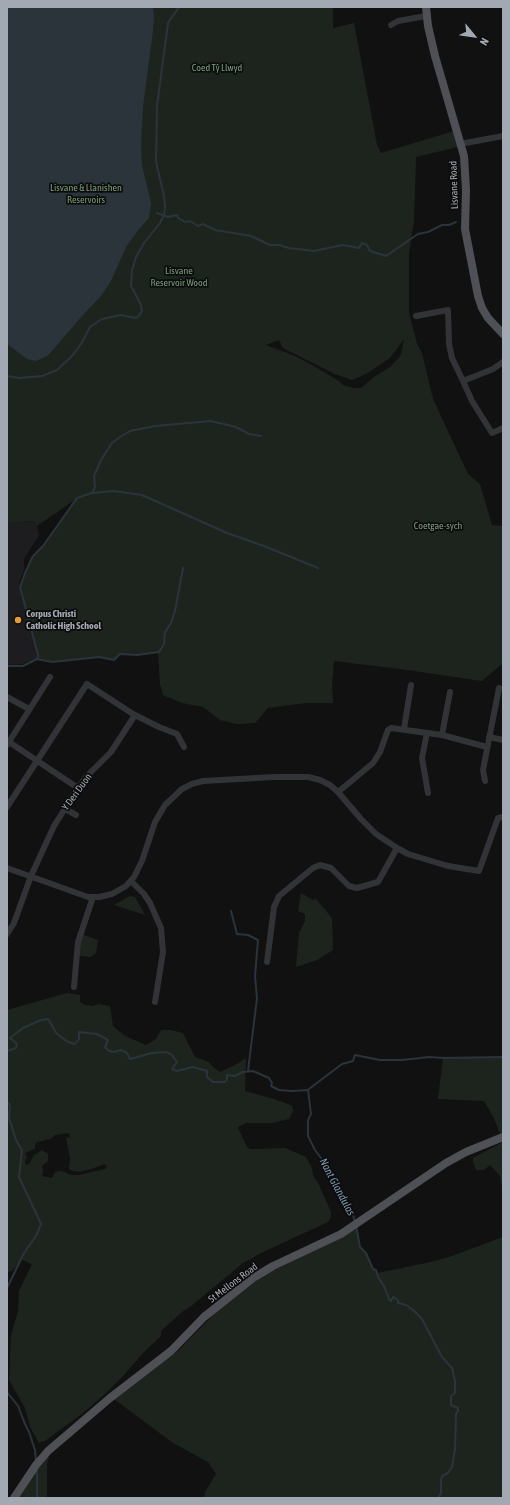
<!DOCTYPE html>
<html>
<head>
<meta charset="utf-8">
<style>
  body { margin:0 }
  #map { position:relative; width:510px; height:1505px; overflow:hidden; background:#111112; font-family:"Asap Condensed",sans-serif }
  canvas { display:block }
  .frame { position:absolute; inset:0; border:8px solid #a3a9b2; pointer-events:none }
  .north { position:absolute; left:454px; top:16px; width:40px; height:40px; -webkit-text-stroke:3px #0c0c0d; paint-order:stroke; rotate:119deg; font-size:11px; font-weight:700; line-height:16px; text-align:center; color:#a3a9b2 }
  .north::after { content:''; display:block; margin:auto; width:14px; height:18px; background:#a3a9b2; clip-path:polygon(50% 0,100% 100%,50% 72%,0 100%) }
</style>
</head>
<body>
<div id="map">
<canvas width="510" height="1505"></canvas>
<div class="frame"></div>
<div class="north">N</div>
</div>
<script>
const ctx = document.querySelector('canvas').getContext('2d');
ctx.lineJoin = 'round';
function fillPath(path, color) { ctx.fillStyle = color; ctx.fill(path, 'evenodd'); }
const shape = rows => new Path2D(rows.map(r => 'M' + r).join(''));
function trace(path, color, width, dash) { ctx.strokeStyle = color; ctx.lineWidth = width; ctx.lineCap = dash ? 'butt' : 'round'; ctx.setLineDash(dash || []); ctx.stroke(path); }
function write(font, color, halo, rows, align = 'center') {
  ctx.font = font + ' "Asap Condensed",sans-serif'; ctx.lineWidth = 3.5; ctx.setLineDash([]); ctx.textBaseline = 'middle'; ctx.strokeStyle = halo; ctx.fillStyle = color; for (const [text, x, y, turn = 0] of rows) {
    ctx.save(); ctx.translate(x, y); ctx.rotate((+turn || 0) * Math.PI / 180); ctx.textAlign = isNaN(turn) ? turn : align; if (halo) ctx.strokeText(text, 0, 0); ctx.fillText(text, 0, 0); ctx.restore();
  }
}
fillPath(shape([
  [34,521,37,526,39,535,24,559,24,570,19,582,38,658,23,664,7,665,7,523]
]), '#1d1d1f');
fillPath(shape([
  [7,7,333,7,333,28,354,23,377,145,381,153,454,131,458,147,416,157,414,221,409,253,409,313,417,344,422,353,433,399,468,474,480,484,492,525,503,526,503,663,482,681,400,669,334,661,332,685,333,703,305,703,268,708,255,723,237,724,220,720,203,707,182,703,163,695,160,684,158,653,137,655,120,654,114,660,99,657,52,662,37,659,38,655,20,587,25,573,33,556,43,546,76,499,37,526,34,521,7,523],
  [404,339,401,355,390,367,374,377,361,388,353,388,343,385,339,381,312,365,295,356,266,345,279,340,283,348,335,374,352,380,366,374,390,358],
  [301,893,313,900,316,899,332,918,333,950,317,960,296,967,299,933,305,921,305,914,298,911],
  [130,896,135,897,145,915,114,905],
  [82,934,98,940,96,953,91,957,78,956],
  [67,993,80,995,80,1002,85,1005,93,1006,98,1004,110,1006,113,1026,125,1036,146,1045,156,1039,161,1030,171,1030,183,1033,195,1057,209,1062,214,1068,220,1072,237,1064,246,1058,245,1091,274,1099,288,1104,292,1106,293,1111,289,1119,273,1123,246,1123,238,1127,238,1128,247,1147,250,1149,285,1148,306,1157,311,1166,313,1175,319,1185,331,1212,331,1217,328,1222,265,1251,243,1263,190,1307,182,1312,161,1331,161,1336,144,1352,123,1376,105,1394,83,1413,45,1441,39,1443,30,1427,25,1408,9,1380,11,1335,18,1311,19,1291,32,1264,22,1260,12,1271,7,1272,7,1010],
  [69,1133,70,1137,66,1138,70,1158,69,1169,73,1171,80,1172,91,1169,105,1164,107,1167,105,1169,79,1175,70,1175,65,1172,59,1171,55,1172,52,1178,42,1176,43,1171,42,1166,48,1161,48,1154,42,1150,34,1155,29,1164,26,1165,25,1162,27,1157,25,1153,35,1149,35,1145,37,1142,51,1139,55,1135],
  [503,1056,503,1133,500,1134,494,1118,484,1101,438,1099,443,1058,480,1058],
  [503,1142,503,1194,500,1176,490,1165,484,1170,476,1170,473,1162,473,1158],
  [356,1229,360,1247,366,1253,373,1269,376,1270,377,1273,431,1262,449,1257,503,1237,503,1498,204,1498,205,1492,216,1474,208,1462,173,1443,114,1399,179,1350,216,1312,264,1275],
  [46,1453,49,1457,47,1464,47,1498,14,1498]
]), '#1d241e');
fillPath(shape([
  [7,7,153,7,154,16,153,31,143,107,141,146,142,165,151,203,149,218,139,229,126,247,111,281,101,296,82,316,52,351,47,356,36,361,27,359,7,344]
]), '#2b343a');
trace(shape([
  [157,213,168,217,177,215,178,218,185,222,190,221,198,226,203,224,215,230,251,236,270,245,279,245,289,248,314,251,343,245,359,248,362,243,367,245,370,251,386,256,418,234,428,232,442,225,449,225,456,222],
  [7,376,20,378,42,376,57,370,72,356,81,344,90,327,102,319,121,315,135,318,139,316,142,311,141,305,131,286,132,270,136,257,144,243,160,223,164,215,165,207,164,196,156,162,157,106,168,23,179,7],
  [92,493,95,487,94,476,101,460,112,443,120,437,130,431,155,426,211,421,236,427,249,434,261,436],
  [37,659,52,662,99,657,114,660,120,654,137,655,159,652,164,644,165,632,171,623,175,611,183,568],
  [7,666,23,666,37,659,38,655,20,587,25,573,33,556,43,546,77,498,92,493,114,491,142,495,227,533,264,546,318,568],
  [231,911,237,934,248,935,258,940,255,976,257,998,248,1071],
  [7,1051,16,1048,17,1044,10,1038,23,1028,41,1020,48,1019,57,1034,68,1042,75,1044,79,1039,79,1032,97,1034,108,1040,105,1047,109,1051,114,1052,121,1050,127,1053,130,1059,152,1053,167,1052,172,1055,177,1062,172,1069,177,1071,193,1067,207,1071,207,1077,213,1082,225,1082,227,1079,227,1075,235,1076,243,1072,253,1071,269,1078,272,1083,271,1086,279,1090,292,1091,308,1090,311,1114,308,1120,308,1136,315,1150,333,1174,337,1189,353,1215,355,1222],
  [309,1089,342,1064,353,1061,355,1055,380,1060,402,1060,429,1057,444,1058,503,1057],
  [7,1102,10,1105,9,1118,16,1140,22,1150,19,1177,41,1224,36,1236,24,1253,7,1288],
  [356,1226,360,1247,366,1253,373,1269,376,1270,378,1277,384,1286,389,1299,391,1301,393,1297,398,1300,398,1303,406,1305,413,1310,422,1319,442,1357,452,1368,455,1381,455,1393,451,1396,451,1405,458,1408,458,1411,456,1414,455,1449,452,1467,448,1473,442,1476,441,1480,441,1493,438,1498],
  [7,1392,18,1406,25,1424,29,1432,35,1450,36,1461],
  [37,1470,37,1496,39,1498]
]), '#2b343a', 2);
trace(shape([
  [391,25,398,21,426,16],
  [460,144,503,136],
  [416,316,448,310,449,344,452,358,463,381,472,401,492,433,503,428],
  [463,381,493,369,503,362],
  [7,697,29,709],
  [404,729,411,685],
  [427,733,422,758,428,793],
  [442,735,450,692],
  [489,737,503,740],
  [9,742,78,788],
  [7,745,50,677],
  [485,781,483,770,499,688],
  [338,792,373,763,380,752,388,730,391,728,442,735,487,747],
  [7,807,87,684,133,714,159,727,177,734,184,747],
  [65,809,76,815],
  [7,868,88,897,99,897,112,894,126,886,134,877,142,861,155,822,165,805,182,789,192,784,203,781,274,777,308,777,320,780,330,785,338,792,361,819,376,834,397,848,408,854,448,866,479,871,498,818,503,817],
  [131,881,144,894,150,903,161,928,163,952,155,1002],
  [7,934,14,923,31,876,54,826,78,788,86,777,111,752,135,715],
  [267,962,274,907,279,896,313,868,320,865,331,868,349,886,357,888,378,882,397,848],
  [74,987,78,942,93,897]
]), '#323337', 6);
trace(shape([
  [426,7,428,26,435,56,464,156,466,190,465,229,478,296,482,308,488,318,503,334],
  [14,1498,36,1465,48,1451,110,1398,171,1351,204,1317,253,1278,273,1266,341,1234,446,1163,466,1152,503,1137]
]), '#4e5056', 8);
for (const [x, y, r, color] of [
  [18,620,4,"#e69b34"]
]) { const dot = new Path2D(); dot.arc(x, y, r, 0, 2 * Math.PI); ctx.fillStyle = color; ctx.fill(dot); trace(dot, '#0c0c0d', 1.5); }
write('10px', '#7b9c7a', '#0c0c0d', [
  ["Coed Tŷ Llwyd",217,68],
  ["Lisvane & Llanishen",86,188],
  ["Reservoirs",86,200],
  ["Lisvane",179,271],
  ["Reservoir Wood",179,283],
  ["Coetgae-sych",438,526]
]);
write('10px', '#a3a9b2', '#0c0c0d', [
  ["Lisvane Road",454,185,-92],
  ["Y Deri Duon",77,792,-54],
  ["St Mellons Road",233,1283,-37]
]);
write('bold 10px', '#a3a9b2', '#0c0c0d', [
  ["Corpus Christi",26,614],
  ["Catholic High School",26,626]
], 'left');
write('italic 11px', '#7b99ac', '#0c0c0d', [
  ["Nant Glandulas",337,1187,62]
]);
</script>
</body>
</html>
